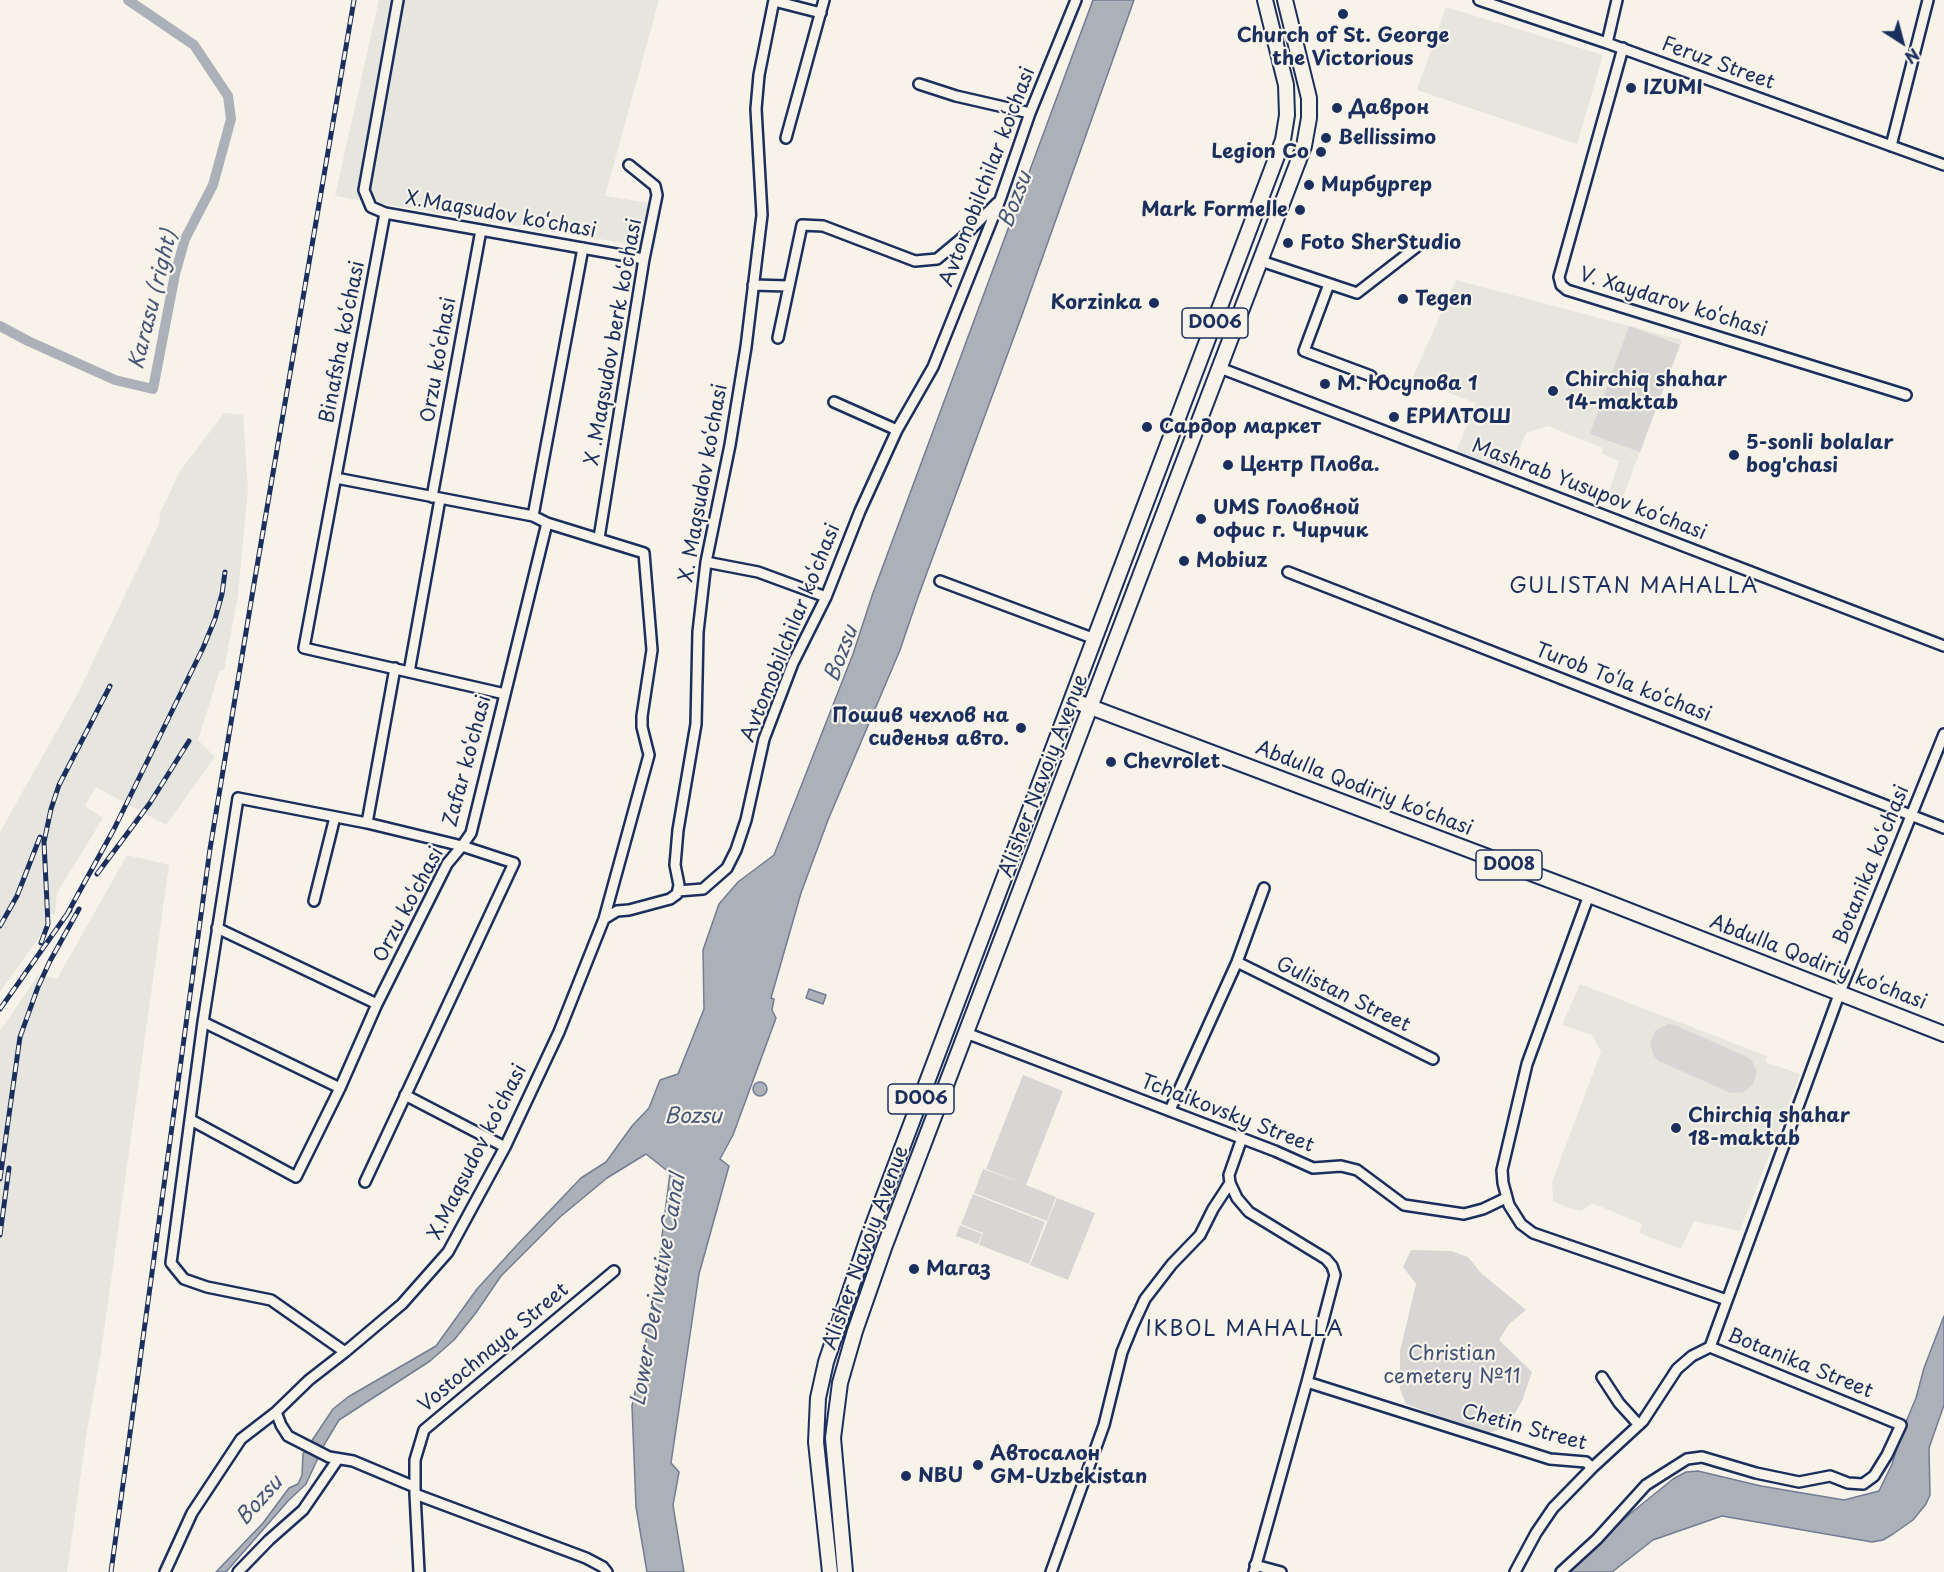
<!DOCTYPE html>
<html>
<head>
<meta charset="utf-8">
<style>
  body { margin:0 }
  #map { position:relative; width:1944px; height:1572px; overflow:hidden; background:#f7f3e8; font-family:"Playpen Sans",sans-serif }
  canvas { display:block }
  .north { position:absolute; left:1872px; top:12px; width:60px; height:60px; -webkit-text-stroke:4px #f7f3e8; paint-order:stroke; rotate:144deg; font-size:16px; font-weight:700; line-height:24px; text-align:center; color:#1b2f5e }
  .north::after { content:''; display:block; margin:auto; width:21px; height:27px; background:#1b2f5e; clip-path:polygon(50% 0,100% 100%,50% 72%,0 100%) }
</style>
</head>
<body>
<div id="map">
<canvas width="1944" height="1572"></canvas>
<div class="north">N</div>
</div>
<script>
const ctx = document.querySelector('canvas').getContext('2d');
ctx.lineJoin = 'round';
function fillPath(path, color) { ctx.fillStyle = color; ctx.fill(path, 'evenodd'); }
const shape = rows => new Path2D(rows.map(r => 'M' + r).join(''));
function trace(path, color, width, dash) { ctx.strokeStyle = color; ctx.lineWidth = width; ctx.lineCap = dash ? 'butt' : 'round'; ctx.setLineDash(dash || []); ctx.stroke(path); }
function write(font, color, halo, rows, align = 'center') {
  ctx.font = font + ' "Playpen Sans",sans-serif'; ctx.lineWidth = 4.5; ctx.setLineDash([]); ctx.textBaseline = 'middle'; ctx.strokeStyle = halo; ctx.fillStyle = color; for (const [text, x, y, turn = 0] of rows) {
    ctx.save(); ctx.translate(x, y); ctx.rotate((+turn || 0) * Math.PI / 180); ctx.textAlign = isNaN(turn) ? turn : align; if (halo) ctx.strokeText(text, 0, 0); ctx.fillText(text, 0, 0); ctx.restore();
  }
}
fillPath(shape([
  [379,0,659,0,605,196,661,205,655,248,335,196],
  [1446,7,1603,55,1577,144,1417,90],
  [1456,280,1682,340,1621,502,1607,498,1619,461,1602,454,1603,448,1548,426,1526,433,1510,473,1456,452,1476,403,1412,379],
  [224,413,243,415,248,488,238,595,224,670,220,670,198,740,215,757,166,825,96,787,85,806,103,818,57,893,55,914,47,914,45,929,0,992,0,832,77,695,159,524,160,513,180,471],
  [127,855,169,865,101,1352,86,1437,67,1572,0,1572,0,1031,38,975,57,979],
  [1580,984,1767,1056,1765,1062,1800,1074,1740,1231,1694,1221,1681,1249,1639,1233,1642,1224,1592,1203,1582,1211,1566,1207,1553,1201,1552,1182,1601,1052,1592,1035,1562,1025]
]), '#e6e5de');
fillPath(shape([
  [1629,326,1680,345,1640,452,1590,434],
  [1668,1024,1675,1025,1747,1057,1752,1061,1757,1072,1753,1084,1744,1092,1731,1093,1659,1061,1654,1056,1650,1043,1655,1031],
  [1023,1075,1063,1091,1026,1185,1056,1197,1047,1221,974,1193,983,1169,1025,1184,986,1169],
  [973,1194,1045,1222,1029,1264,979,1245,983,1233,961,1224],
  [1057,1198,1095,1213,1068,1280,1030,1265],
  [960,1225,982,1234,978,1244,956,1236],
  [1411,1250,1451,1251,1468,1257,1481,1273,1526,1310,1509,1324,1499,1340,1532,1372,1522,1401,1507,1427,1485,1434,1406,1404,1400,1389,1400,1351,1416,1284,1403,1267]
]), '#d7d6d4');
const water = shape([
  [1093,0,1134,0,1022,315,918,597,900,650,828,820,801,893,771,998,774,999,772,1010,776,1018,733,1135,720,1159,729,1166,699,1274,671,1463,679,1472,673,1505,684,1572,647,1572,636,1507,632,1406,653,1307,670,1173,646,1154,607,1178,560,1217,501,1276,475,1314,454,1340,430,1361,339,1420,324,1445,306,1484,288,1501,226,1572,216,1572,263,1523,289,1488,298,1484,302,1475,303,1454,333,1409,348,1397,436,1346,477,1289,517,1245,581,1178,606,1162,632,1126,649,1108,660,1080,678,1074,704,1009,703,950,719,904,738,882,774,855,853,654,873,593,1093,0],
  [809,989,826,995,823,1004,806,998,809,989],
  '753 1089a7 7 0 1 1 14 0a7 7 0 1 1-14 0Z',
  [1944,1316,1944,1405,1929,1448,1930,1495,1926,1504,1913,1520,1893,1534,1883,1540,1872,1542,1722,1516,1653,1540,1612,1572,1565,1572,1631,1513,1673,1479,1686,1472,1698,1471,1761,1486,1844,1500,1879,1491,1892,1464,1903,1429,1916,1398,1924,1368,1944,1316]
]);
fillPath(water, '#acb0b9');
trace(water, '#727c95', 1.5);
trace(shape([
  [0,326,28,341,115,380,153,389,175,274,185,239,213,185,231,119,228,96,194,45,128,0]
]), '#acb0b9', 10);
const minor = shape([
  [398,0,364,190,371,207,385,213,644,259],
  [1479,0,1607,43,1944,165],
  [774,1,821,13],
  [1607,43,1617,0],
  [1623,48,1559,277,1561,285,1567,290,1906,395],
  [919,84,956,96,1030,113],
  [786,138,824,0],
  [1891,146,1928,0],
  [385,213,304,648,505,694],
  [1261,261,1357,293,1419,245],
  [1329,284,1304,351,1371,376],
  [753,285,788,286],
  [778,338,802,225,823,226,915,261,937,259,961,239,997,203],
  [1220,368,1944,646],
  [834,402,897,430],
  [432,497,481,230],
  [533,516,583,248],
  [599,538,644,259,657,195,655,186,629,165],
  [706,562,758,572,826,597],
  [1288,572,1944,828],
  [940,581,1095,639],
  [409,672,440,499],
  [367,823,395,668],
  [678,891,703,889,727,868,736,850,746,820,764,739,793,663,826,597,860,511,897,430,933,367,1000,200,1030,113,1076,0],
  [1589,895,1527,1064,1502,1170,1503,1183,1509,1205,1521,1224,1533,1233,1727,1300],
  [314,901,335,817],
  [604,919,617,911,629,910,670,899,677,894,679,885,675,865,678,830,696,724,698,632,706,562,730,445,746,347,762,215,756,109,759,75,774,0],
  [217,928,377,1004],
  [1237,962,1433,1059],
  [203,1022,340,1088],
  [966,1033,1275,1151,1313,1168,1341,1166,1357,1170,1404,1205,1464,1214,1483,1209,1506,1198],
  [405,1095,505,1147],
  [1170,1110,1237,962,1264,888],
  [191,1120,296,1177,340,1088,377,1004,447,864,462,846,471,833,547,523],
  [1242,1138,1229,1175,1230,1183,1237,1198,1249,1212,1326,1259,1332,1266,1335,1275,1307,1382,1254,1572],
  [1710,1347,1840,992,1944,734],
  [345,1352,271,1300,207,1287,184,1279,171,1263,203,1022,238,798,367,823,462,846,514,863,365,1182],
  [1602,1377,1619,1403,1639,1425],
  [1307,1382,1550,1459,1586,1462,1592,1468],
  [276,1412,281,1425,288,1436,329,1457,353,1461,415,1487],
  [415,1494,586,1558,603,1567,607,1572],
  [1255,1565,1281,1572],
  [165,1572,192,1513,241,1439,276,1412,309,1380,345,1352,402,1304,448,1252,505,1147,559,1032,604,919,649,755,642,727,642,716,652,650,644,553,547,523,533,516,336,478],
  [238,1572,269,1540,303,1510,338,1459],
  [419,1572,415,1494,415,1460,424,1430,614,1271],
  [1051,1572,1104,1425,1122,1352,1133,1325,1145,1299,1172,1264,1200,1235,1213,1209,1230,1183],
  [1515,1572,1536,1533,1553,1508,1592,1468,1643,1421,1677,1369,1692,1356,1710,1347],
  [1561,1572,1597,1539,1646,1485,1687,1459,1702,1457,1756,1473,1799,1482,1830,1476,1848,1483,1863,1484,1874,1476,1887,1455,1901,1425,1710,1347]
]);
const primary = shape([
  [1072,700,1589,895,1944,1034],
  [830,1572,816,1442,818,1398,826,1362,868,1238,1283,140,1287,115,1286,85,1265,0],
  [845,1572,833,1438,840,1383,855,1331,885,1245,1304,146,1309,118,1309,98,1285,0]
]);
trace(minor, '#1b2f5e', 14);
trace(primary, '#1b2f5e', 18);
trace(minor, '#f7f3e8', 9);
trace(primary, '#f7f3e8', 14);
const rail = shape([
  [97,874,150,803,189,741],
  [66,916,114,829,203,648,215,619,222,594,225,572],
  [0,926,17,896,40,837],
  [41,943,48,924,44,842,51,809,59,785,110,686],
  [0,1009,70,910],
  [0,1179,20,1037,38,987,50,961,79,909],
  [0,1235,9,1168],
  [111,1572,210,849,254,584,354,0]
]);
trace(rail, '#1b2f5e', 5);
trace(rail, '#f7f3e8', 3, [9]);
for (const [x, y, r, color] of [
  [1343,14,6,"#1b2f5e"],
  [1631,88,6,"#1b2f5e"],
  [1337,108,6,"#1b2f5e"],
  [1326,138,6,"#1b2f5e"],
  [1321,152,6,"#1b2f5e"],
  [1309,185,6,"#1b2f5e"],
  [1300,210,6,"#1b2f5e"],
  [1288,243,6,"#1b2f5e"],
  [1403,299,6,"#1b2f5e"],
  [1154,303,6,"#1b2f5e"],
  [1325,384,6,"#1b2f5e"],
  [1553,391,6,"#1b2f5e"],
  [1394,417,6,"#1b2f5e"],
  [1147,427,6,"#1b2f5e"],
  [1734,455,6,"#1b2f5e"],
  [1228,465,6,"#1b2f5e"],
  [1201,519,6,"#1b2f5e"],
  [1184,561,6,"#1b2f5e"],
  [1021,728,6,"#1b2f5e"],
  [1111,762,6,"#1b2f5e"],
  [1676,1128,6,"#1b2f5e"],
  [914,1269,6,"#1b2f5e"],
  [978,1465,6,"#1b2f5e"],
  [906,1476,6,"#1b2f5e"]
]) { const dot = new Path2D(); dot.arc(x, y, r, 0, 2 * Math.PI); ctx.fillStyle = color; ctx.fill(dot); trace(dot, '#f7f3e8', 2); }
for (const [x, y, w] of [
  [1215,323,66],
  [1509,865,66],
  [921,1099,66]
]) { const box = new Path2D(); box.roundRect(x - w / 2, y - 15, w, 30, 4.5); ctx.fillStyle = '#f7f3e8'; ctx.fill(box); trace(box, '#1b2f5e', 1.5); }
write('bold 18px', '#1b2f5e', null, [
  ["D006",1215,323],
  ["D008",1509,865],
  ["D006",921,1099]
]);
write('bold 20px', '#1b2f5e', '#f7f3e8', [
  ["Church of St. George",1343,36,"center"],
  ["the Victorious",1343,59,"center"],
  ["IZUMI",1643,88],
  ["Даврон",1349,108],
  ["Bellissimo",1338,138],
  ["Legion Co",1309,152,"right"],
  ["Мирбургер",1321,185],
  ["Mark Formelle",1288,210,"right"],
  ["Foto SherStudio",1300,243],
  ["Tegen",1415,299],
  ["Korzinka",1142,303,"right"],
  ["Chirchiq shahar",1565,380],
  ["14-maktab",1565,403],
  ["М. Юсупова 1",1337,384],
  ["ЕРИЛТОШ",1406,417],
  ["Сардор маркет",1159,427],
  ["5-sonli bolalar",1746,443],
  ["bog'chasi",1746,466],
  ["Центр Плова.",1240,465],
  ["UMS Головной",1213,508],
  ["офис г. Чирчик",1213,531],
  ["Mobiuz",1196,561],
  ["Пошив чехлов на",1009,716,"right"],
  ["сиденья авто.",1009,739,"right"],
  ["Chevrolet",1123,762],
  ["Chirchiq shahar",1688,1116],
  ["18-maktab",1688,1139],
  ["Магаз",926,1269],
  ["Автосалон",990,1454],
  ["GM-Uzbekistan",990,1477],
  ["NBU",918,1476]
], 'left');
write('20px', '#1b2f5e', '#f7f3e8', [
  ["Feruz Street",1718,64,20],
  ["Avtomobilchilar ko‘chasi",988,177,-69],
  ["X.Maqsudov ko‘chasi",501,215,10],
  ["V. Xaydarov ko‘chasi",1673,303,17],
  ["Binafsha ko‘chasi",343,342,-79],
  ["X .Maqsudov berk ko‘chasi",614,342,-80],
  ["Orzu ko‘chasi",439,360,-80],
  ["X. Maqsudov ko‘chasi",704,483,-80],
  ["Mashrab Yusupov ko‘chasi",1589,490,21],
  ["Avtomobilchilar ko‘chasi",791,633,-68],
  ["Turob To‘la ko‘chasi",1623,683,21],
  ["Zafar ko‘chasi",468,761,-75],
  ["Alisher Navoiy Avenue",1044,776,-69],
  ["Abdulla Qodiriy ko‘chasi",1364,789,21],
  ["Botanika ko‘chasi",1872,865,-68],
  ["Orzu ko‘chasi",409,905,-62],
  ["Abdulla Qodiriy ko‘chasi",1818,963,21],
  ["Gulistan Street",1343,995,26],
  ["Tchaikovsky Street",1227,1114,21],
  ["X.Maqsudov ko‘chasi",478,1152,-63],
  ["Alisher Navoiy Avenue",866,1248,-70],
  ["Vostochnaya Street",494,1348,-40],
  ["Botanika Street",1800,1364,22],
  ["Chetin Street",1524,1428,15]
]);
write('20px', '#415076', '#f7f3e8', [
  ["Christian",1452,1354],
  ["cemetery №11",1452,1377]
]);
write('italic 21px', '#465679', '#f7f3e8', [
  ["Bozsu",1016,200,-69],
  ["Karasu (right)",154,300,-76],
  ["Bozsu",842,654,-69],
  ["Bozsu",693,1117],
  ["Lower Derivative Canal",659,1290,-80],
  ["Bozsu",260,1501,-48]
]);
ctx.letterSpacing = '1.5px';
write('21px', '#1b2f5e', '#f7f3e8', [
  ["GULISTAN MAHALLA",1634,587],
  ["IKBOL MAHALLA",1245,1330]
]);
ctx.letterSpacing = '0px';
</script>
</body>
</html>
